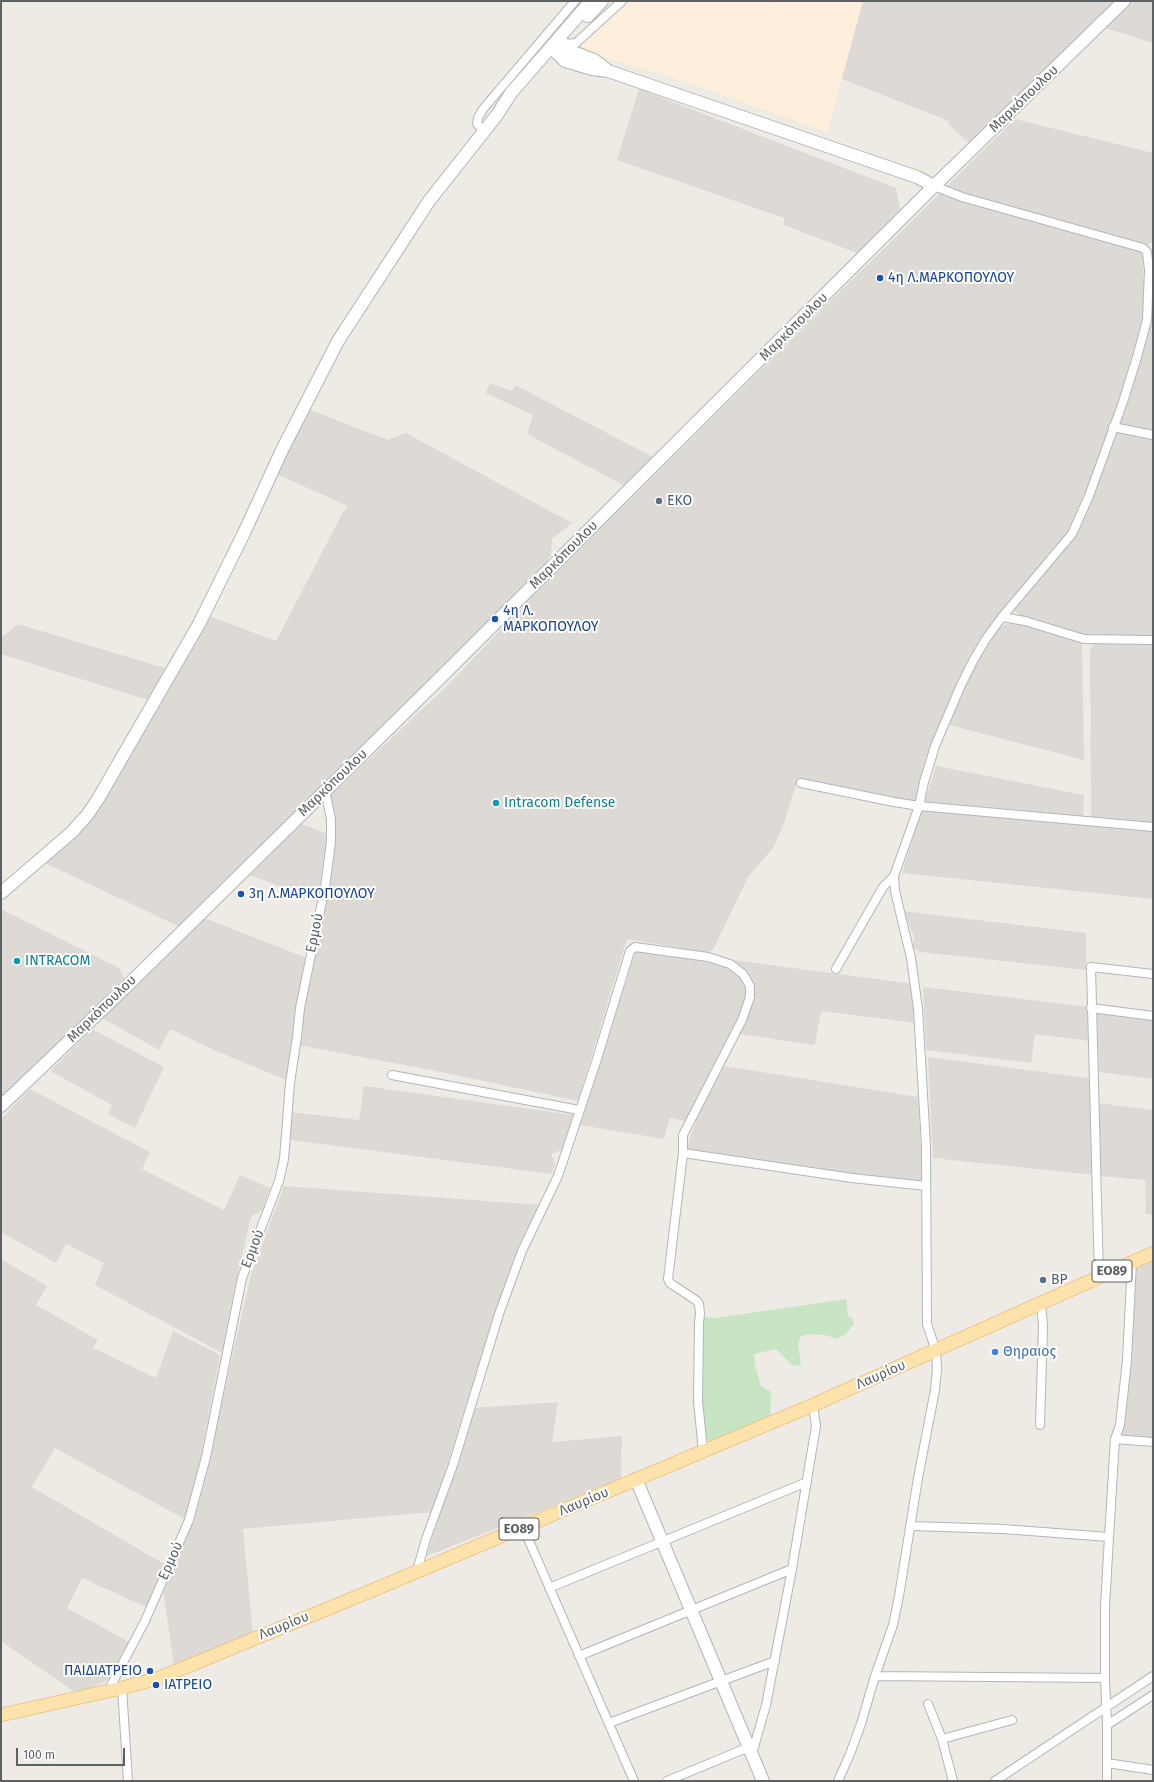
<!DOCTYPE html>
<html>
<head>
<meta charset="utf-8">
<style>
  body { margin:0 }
  #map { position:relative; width:1154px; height:1782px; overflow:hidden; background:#eeeae4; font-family:"Fira Sans",sans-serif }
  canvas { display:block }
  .frame { position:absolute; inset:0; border:2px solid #5c6164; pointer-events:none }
  .scale { position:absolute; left:16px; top:1748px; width:109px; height:18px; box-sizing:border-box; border:2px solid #5c6164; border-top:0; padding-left:5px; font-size:12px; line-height:14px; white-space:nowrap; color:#5c6164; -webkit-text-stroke:3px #fff; paint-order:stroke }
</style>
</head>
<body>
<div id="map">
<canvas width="1154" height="1782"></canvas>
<div class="frame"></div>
<div class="scale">100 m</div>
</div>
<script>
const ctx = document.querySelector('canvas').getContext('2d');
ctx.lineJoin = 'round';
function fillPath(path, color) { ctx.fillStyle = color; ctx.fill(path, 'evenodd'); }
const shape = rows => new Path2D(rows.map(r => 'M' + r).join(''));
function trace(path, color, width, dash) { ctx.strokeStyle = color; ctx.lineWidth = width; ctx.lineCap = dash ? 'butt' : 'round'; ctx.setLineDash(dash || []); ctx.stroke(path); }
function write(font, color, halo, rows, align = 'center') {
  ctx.font = font + ' "Fira Sans",sans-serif'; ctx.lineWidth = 4; ctx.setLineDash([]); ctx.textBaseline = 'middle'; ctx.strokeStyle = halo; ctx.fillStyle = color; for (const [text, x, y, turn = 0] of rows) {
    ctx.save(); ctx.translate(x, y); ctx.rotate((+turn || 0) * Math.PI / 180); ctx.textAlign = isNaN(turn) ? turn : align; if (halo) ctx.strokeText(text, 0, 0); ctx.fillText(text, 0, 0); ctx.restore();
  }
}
fillPath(shape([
  [627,1,765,1,773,4,774,1,863,1,827,132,660,73,637,68,585,50,580,43]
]), '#fdefdb');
fillPath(shape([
  [863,1,1115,1,970,144,948,124,949,121,842,79],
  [1133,1,1153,1,1153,43,1105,28],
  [639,89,896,188,900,209,857,253,784,225,784,218,617,160],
  [1015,119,1153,153,1153,241,1147,246,1143,265,1144,281,1153,282,1153,638,1084,636,1023,619,1014,610,1023,598,991,627,997,631,1004,625,1014,623,1079,641,1082,644,1084,760,942,723,930,750,914,803,798,778,783,826,773,848,748,877,713,950,706,952,627,939,578,1101,436,1071,298,1045,329,886,335,847,331,795,448,685,546,582],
  [490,383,512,391,515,385,655,458,625,486,527,434,533,415,486,393],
  [308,409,388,440,406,433,572,523,552,539,551,554,540,572,182,928,45,863,84,828,99,807,209,616,276,641,342,514,348,506,276,474],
  [18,624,168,669,148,700,1,654,1,638],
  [1096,640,1153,644,1153,824,1091,819,1090,651],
  [936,766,1084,795,1083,823,1153,829,1153,899,902,873],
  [300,823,327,834,318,901,250,875],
  [1,909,119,968,124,978,1,1099],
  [903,911,1086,933,1086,970,921,952,913,948,914,936],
  [204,918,307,958,286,1080,216,1051,170,1029,159,1050,102,1018],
  [636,950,715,964,718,958,914,984,916,1023,821,1011,815,1045,740,1034,724,1066,918,1097,923,1185,838,1173,687,1149,690,1137,696,1123,670,1118,664,1139,580,1125],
  [923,987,1089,1007,1090,1041,1035,1034,1031,1063,926,1050],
  [1097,1009,1153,1015,1153,1079,1099,1072],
  [92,1029,164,1067,135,1128,108,1114,112,1105,50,1071],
  [928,1057,1088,1078,1092,1083,1094,1175,933,1158],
  [364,1086,574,1115,564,1149,551,1154,555,1163,552,1174,291,1140,291,1112,359,1120],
  [30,1089,150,1152,142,1169,224,1210,240,1175,270,1188,262,1210,251,1217,232,1300,222,1353,95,1285,104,1263,66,1244,56,1263,1,1232,1,1119],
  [1098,1103,1153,1110,1153,1215,1146,1214,1145,1180,1100,1176],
  [284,1186,541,1205,521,1242,509,1271,432,1512,243,1529,253,1635,174,1666,163,1589,199,1501,251,1275],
  [1,1259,47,1286,36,1305,98,1340,93,1348,156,1378,173,1331,220,1355,198,1471,186,1520,55,1448,32,1487,166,1565,146,1607,82,1578,67,1608,131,1643,115,1672,112,1671,108,1680,79,1695,1,1641],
  [1153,1259,1153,1441,1122,1438,1134,1267],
  [558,1402,552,1442,622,1436,621,1479,427,1556,473,1408]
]), '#dddad6');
fillPath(shape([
  [846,1299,848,1316,852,1318,854,1324,846,1334,837,1339,825,1335,812,1334,801,1336,798,1344,801,1364,799,1366,792,1365,776,1349,754,1354,755,1366,761,1386,771,1392,770,1418,714,1444,707,1439,702,1430,701,1317,716,1318]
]), '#c7e5c2');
const street = shape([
  [564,44,576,43,622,1],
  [484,131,477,124,478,118,483,109,575,1],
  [934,186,962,197,1143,248,1147,252,1149,270,1147,320,1137,357,1123,402,1089,496,1072,534,1002,617],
  [1113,427,1153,435],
  [801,783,894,802,919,806,1153,827],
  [836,969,883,887,894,876],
  [1091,1008,1153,1016],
  [392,1075,579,1110],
  [1132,1262,1127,1360,1120,1425,1115,1439,1109,1537,1105,1607,1105,1678,1107,1725,1153,1695],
  [1099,1278,1091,967,1153,974],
  [1040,1425,1043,1325,1041,1304],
  [1115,1439,1153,1442],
  [703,1451,698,1401,699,1323,700,1314,699,1304,697,1301,670,1283,668,1279,683,1153,852,1178,926,1186],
  [911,1526,1003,1529,1109,1537],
  [523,1527,634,1781],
  [417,1571,426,1539,453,1465,499,1314,522,1251,558,1176,596,1062,630,951,635,947,708,957,730,964,743,974,750,986,750,997,742,1020,683,1135,683,1153],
  [549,1588,807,1482],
  [579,1656,792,1569],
  [875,1676,1105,1678],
  [122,1688,128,1781],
  [108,1691,145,1621,189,1520,206,1457,242,1278,279,1181,284,1159,290,1083,297,1037,300,1008,325,887,331,842,331,819,325,790],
  [928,1704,942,1739,1012,1720],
  [609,1723,775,1661],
  [942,1739,953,1781],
  [752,1754,766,1705,792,1569,816,1426,813,1405],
  [1107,1763,1153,1770],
  [667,1781,749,1747],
  [838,1781,850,1754,861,1724,875,1676,893,1625,899,1596,918,1478,935,1390,937,1369,936,1351,927,1324,926,1146,918,1009,911,958,895,891,894,876,919,806,924,782,935,746,961,685,973,661,986,639,1002,617,1025,621,1084,639,1153,640],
  [995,1781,1153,1676],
  [1107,1781,1107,1725]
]);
const secondary = shape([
  [588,16,602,1],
  [559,38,568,50,594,60,607,70],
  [551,47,565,61,592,69,608,71,917,177,934,186],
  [1,893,72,832,88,814,98,799,199,624,244,533,282,450,338,341,429,201,497,115,511,93,591,1],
  [1,1106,133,980,430,688,934,186,1124,1],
  [636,1479,763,1781]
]);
const primary = shape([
  [1,1715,122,1688,159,1678,378,1588,813,1405,1153,1253]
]);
trace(street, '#b2b6b9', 10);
trace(secondary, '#b1b5b9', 14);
trace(primary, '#ecae5f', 14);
trace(street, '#fff', 8);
trace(secondary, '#fff', 12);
trace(primary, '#fce2ab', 13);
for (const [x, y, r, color] of [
  [880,278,4,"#1a4fb4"],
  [659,501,4,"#5c6f8a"],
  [495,619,4,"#1a4fb4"],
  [496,803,4,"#0f9aa8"],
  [241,894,4,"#1a4fb4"],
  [17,961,4,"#0f9aa8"],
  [1043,1280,4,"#5c6f8a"],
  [995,1352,4,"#3f7fe0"],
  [150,1671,4,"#1a4fb4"],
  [156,1685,4,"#1a4fb4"]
]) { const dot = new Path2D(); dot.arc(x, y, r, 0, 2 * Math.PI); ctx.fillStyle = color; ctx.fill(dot); trace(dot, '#fff', 1.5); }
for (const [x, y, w] of [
  [1112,1271,40],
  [519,1529,40]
]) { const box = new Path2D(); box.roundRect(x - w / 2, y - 11, w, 22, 3); ctx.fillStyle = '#fff'; ctx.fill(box); trace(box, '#5c6164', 1); }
write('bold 13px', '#5c6164', null, [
  ["ΕΟ89",1112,1271],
  ["ΕΟ89",519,1529]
]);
write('14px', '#5c6164', '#fff', [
  ["Μαρκόπουλου",1024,99,-44],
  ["Μαρκόπουλου",794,327,-45],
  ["Μαρκόπουλου",564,555,-45],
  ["Μαρκόπουλου",333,783,-44],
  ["Ερμού",315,933,-78],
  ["Μαρκόπουλου",102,1009,-44],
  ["Ερμού",253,1249,-69],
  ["Λαυρίου",881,1375,-24],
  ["Λαυρίου",584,1502,-23],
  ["Ερμού",171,1561,-66],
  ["Λαυρίου",284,1626,-22]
]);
write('14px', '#164399', '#fff', [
  ["4η Λ.ΜΑΡΚΟΠΟΥΛΟΥ",888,278],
  ["4η Λ.",503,611],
  ["ΜΑΡΚΟΠΟΥΛΟΥ",503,627],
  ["3η Λ.ΜΑΡΚΟΠΟΥΛΟΥ",249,894],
  ["ΠΑΙΔΙΑΤΡΕΙΟ",142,1671,"right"],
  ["ΙΑΤΡΕΙΟ",164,1685]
], 'left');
write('14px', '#4e5e75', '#fff', [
  ["EKO",667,501],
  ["BP",1051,1280]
], 'left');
write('14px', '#0d838f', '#fff', [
  ["Intracom Defense",504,803],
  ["INTRACOM",25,961]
], 'left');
write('14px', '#366cbe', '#fff', [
  ["Θηραιος",1003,1352]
], 'left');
</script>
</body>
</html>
